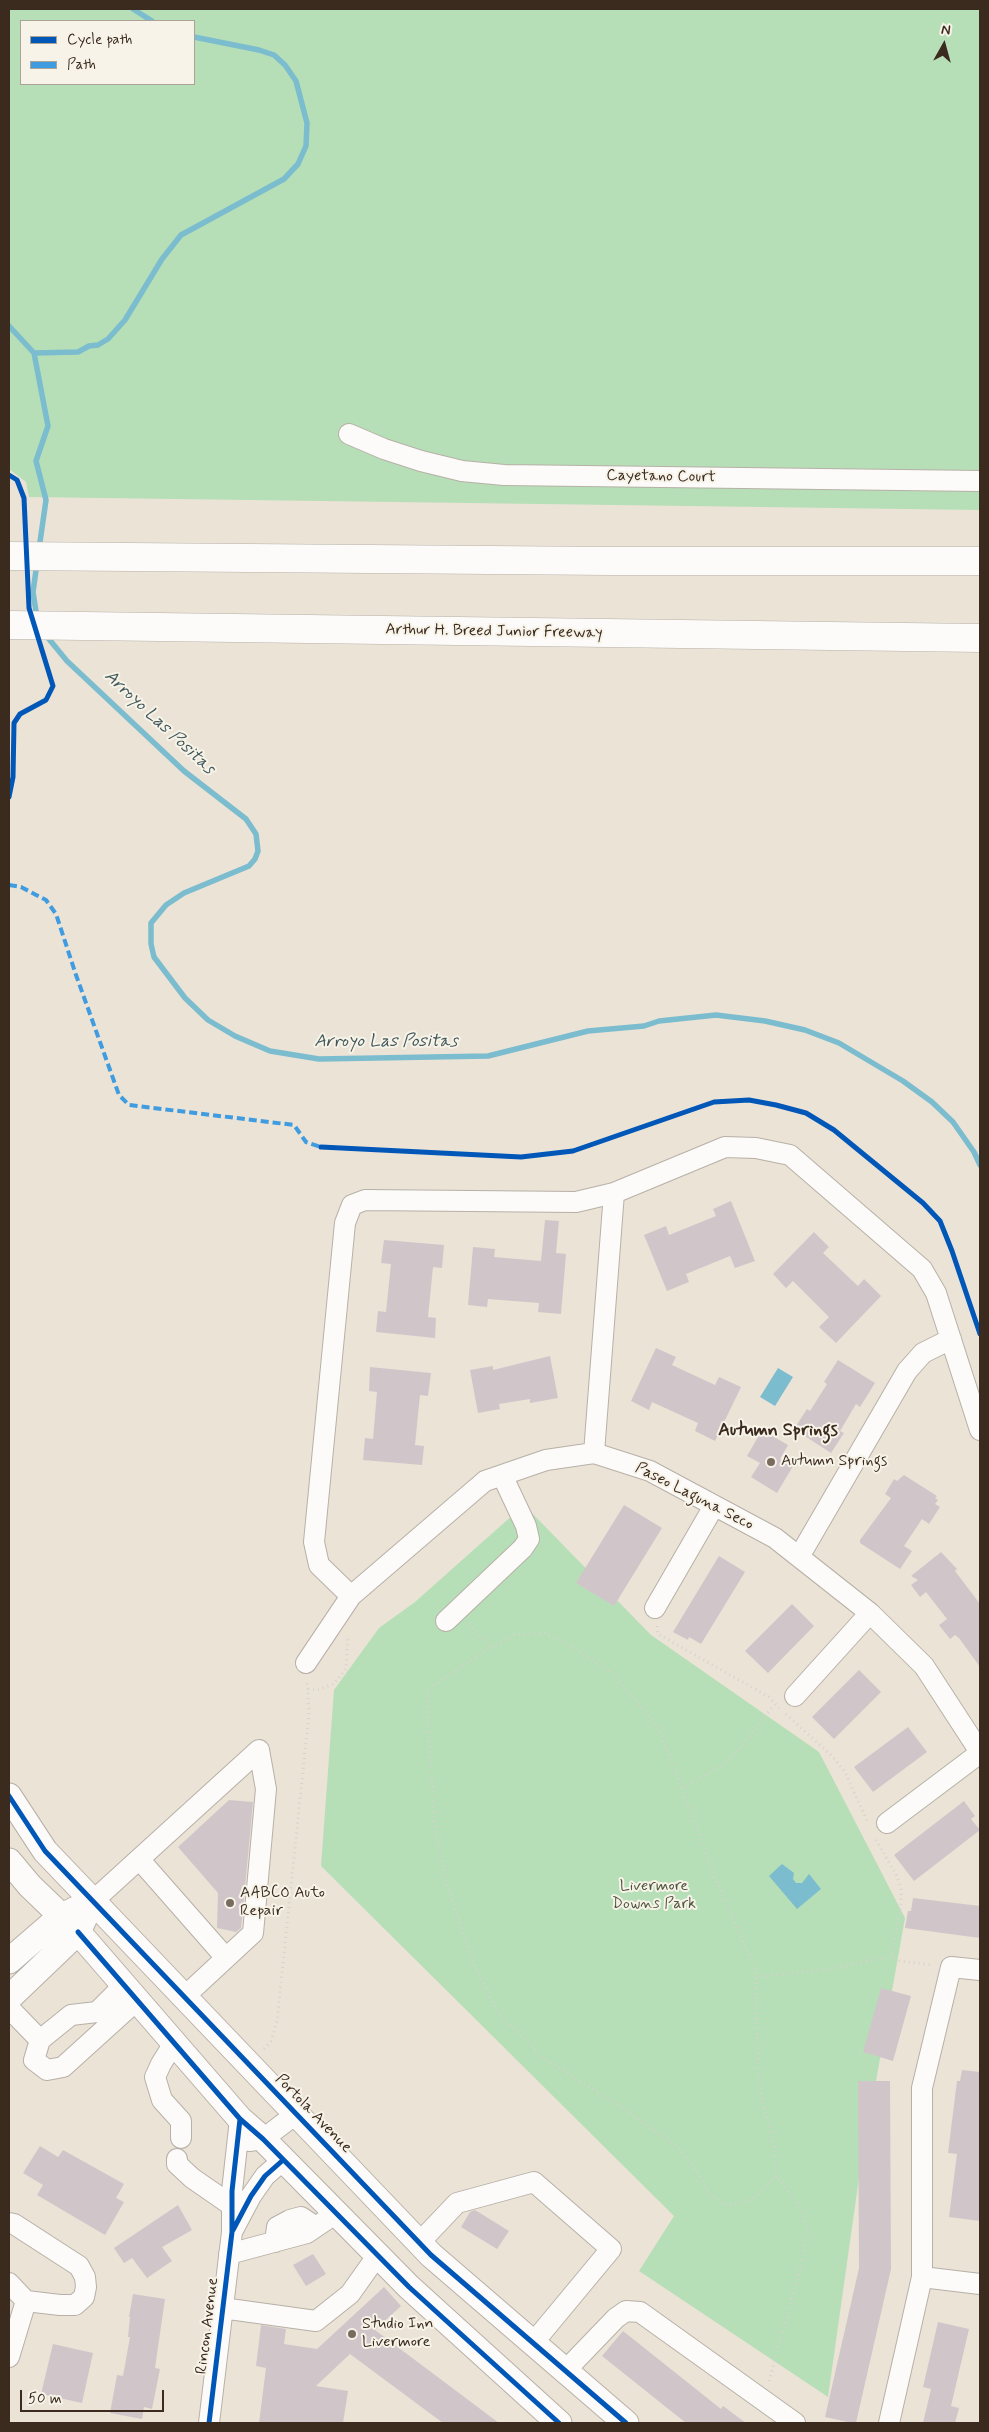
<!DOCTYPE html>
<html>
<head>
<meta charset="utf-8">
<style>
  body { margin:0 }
  #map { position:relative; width:989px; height:2432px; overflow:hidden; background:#ebe3d6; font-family:Mynerve,sans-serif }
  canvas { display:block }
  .frame { position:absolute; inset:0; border:10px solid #3b2a1e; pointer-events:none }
  .legend { position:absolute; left:20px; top:20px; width:175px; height:65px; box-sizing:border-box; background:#f7f3e8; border:1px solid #aca397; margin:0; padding:6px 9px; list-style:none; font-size:15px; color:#3b2a1e }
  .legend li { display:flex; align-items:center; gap:10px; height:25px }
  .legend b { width:25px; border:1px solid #aca397 }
  .north { position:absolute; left:919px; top:20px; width:50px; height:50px; -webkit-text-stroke:4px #f7f3e8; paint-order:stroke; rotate:7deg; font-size:14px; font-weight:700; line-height:20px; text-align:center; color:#3b2a1e }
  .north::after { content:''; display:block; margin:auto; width:18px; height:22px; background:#3b2a1e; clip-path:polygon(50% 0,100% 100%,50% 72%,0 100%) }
  .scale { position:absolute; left:20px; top:2390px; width:144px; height:22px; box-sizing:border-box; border:2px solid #3b2a1e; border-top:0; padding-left:6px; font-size:15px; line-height:18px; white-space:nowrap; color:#3b2a1e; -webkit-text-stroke:4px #f7f3e8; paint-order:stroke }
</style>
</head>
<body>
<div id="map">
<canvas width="989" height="2432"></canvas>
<div class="frame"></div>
<ul class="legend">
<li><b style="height:6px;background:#0057b8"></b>Cycle path</li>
<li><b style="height:6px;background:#3f9ce0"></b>Path</li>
</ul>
<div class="north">N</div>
<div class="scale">50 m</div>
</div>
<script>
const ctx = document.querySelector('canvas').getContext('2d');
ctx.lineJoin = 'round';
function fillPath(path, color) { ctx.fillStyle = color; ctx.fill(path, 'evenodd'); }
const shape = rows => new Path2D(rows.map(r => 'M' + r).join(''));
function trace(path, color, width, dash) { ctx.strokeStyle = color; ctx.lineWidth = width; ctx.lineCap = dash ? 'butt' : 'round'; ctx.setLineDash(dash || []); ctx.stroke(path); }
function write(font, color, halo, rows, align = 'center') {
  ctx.font = font + ' Mynerve,sans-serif'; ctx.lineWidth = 4; ctx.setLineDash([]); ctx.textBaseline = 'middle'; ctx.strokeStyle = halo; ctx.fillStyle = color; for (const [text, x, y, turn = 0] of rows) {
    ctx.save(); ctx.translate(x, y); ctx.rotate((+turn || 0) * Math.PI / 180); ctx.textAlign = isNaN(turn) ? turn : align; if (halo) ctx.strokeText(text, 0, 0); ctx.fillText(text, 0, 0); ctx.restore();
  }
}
fillPath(shape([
  [9,9,980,9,980,510,29,497,26,482,9,469],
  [21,21,194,21,194,84,21,84],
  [524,1505,651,1635,819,1752,905,1918,860,2171,828,2397,639,2271,674,2216,321,1866,334,1690,379,1628,415,1602]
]), '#b6dfb7');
fillPath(shape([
  [778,1368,793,1377,775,1406,760,1397],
  [782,1864,794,1873,793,1879,796,1883,802,1883,809,1874,821,1889,797,1909,769,1876]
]), '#7bbdce');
trace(shape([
  [133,9,152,21],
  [9,326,34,353,48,426,36,461,46,500,39,549],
  [34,353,78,352,89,346,98,345,108,339,125,320,162,259,181,235,284,179,298,164,306,146,307,123,296,81,285,65,274,55,259,50,194,37],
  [37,563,33,592,37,618],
  [44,633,67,661,184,771,246,819,256,834,258,851,255,859,249,866,184,893,166,905,151,923,151,944,154,957,185,998,208,1020,235,1036,270,1051,319,1059,488,1056,588,1031,644,1026,659,1021,716,1015,765,1021,805,1030,839,1043,903,1081,932,1102,953,1122,974,1152,980,1165]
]), '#7bbdce', 5.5);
fillPath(shape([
  [731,1201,755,1261,735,1268,730,1256,686,1274,689,1282,667,1291,644,1235,666,1226,669,1235,716,1216,713,1209],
  [545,1220,559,1221,556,1253,566,1254,561,1314,538,1312,539,1303,488,1299,487,1307,468,1305,473,1247,495,1249,494,1257,541,1261],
  [814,1232,829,1247,823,1253,858,1286,864,1279,881,1296,836,1343,819,1327,829,1317,793,1281,786,1288,773,1274],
  [384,1240,444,1245,442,1268,433,1267,428,1317,436,1318,435,1338,376,1332,378,1311,386,1312,391,1264,381,1263],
  [656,1348,676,1357,672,1365,715,1385,719,1377,741,1387,715,1441,695,1431,698,1423,652,1402,649,1410,631,1401],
  [550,1356,558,1398,530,1403,530,1399,499,1404,500,1409,478,1413,470,1370,493,1366,493,1370],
  [838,1360,875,1383,860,1407,856,1404,840,1431,844,1433,831,1453,794,1429,807,1409,810,1411,827,1384,824,1382],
  [370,1367,431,1373,428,1396,420,1395,415,1445,424,1446,422,1465,363,1460,365,1438,373,1439,377,1392,369,1391],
  [762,1430,788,1445,780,1459,793,1466,777,1493,751,1477,760,1463,747,1456],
  [904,1475,937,1496,935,1498,938,1500,935,1504,940,1507,929,1524,922,1519,904,1546,912,1551,900,1569,860,1543,860,1540,891,1498,885,1494,894,1479,897,1481],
  [624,1505,662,1528,614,1606,576,1583],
  [941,1552,957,1569,955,1571,980,1604,980,1667,959,1638,955,1635,950,1639,939,1625,947,1619,926,1592,920,1597,911,1585,918,1580,911,1576],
  [719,1556,745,1572,701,1644,689,1637,688,1640,673,1632],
  [792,1604,814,1626,768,1673,745,1651],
  [859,1670,881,1692,834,1739,812,1717],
  [908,1727,927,1752,873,1792,854,1767],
  [229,1800,253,1802,243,1909,241,1928,236,1932,217,1928,218,1893,178,1847],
  [964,1801,975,1816,971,1819,980,1830,914,1881,894,1855],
  [913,1898,980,1906,980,1938,905,1928,908,1911,911,1911],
  [881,1988,911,1996,893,2061,863,2052],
  [962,2070,980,2072,980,2221,949,2217,957,2154,948,2153,957,2081,960,2081],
  [858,2081,890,2081,891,2269,856,2423,852,2423,825,2417,859,2268],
  [40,2146,58,2157,63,2150,124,2184,116,2198,124,2202,105,2235,37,2195,43,2185,23,2173],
  [178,2205,192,2230,162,2247,172,2261,147,2278,132,2258,124,2263,114,2248],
  [475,2210,509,2231,497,2249,461,2227,470,2212],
  [313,2254,326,2274,306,2286,293,2265],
  [384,2287,401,2306,375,2330,499,2423,443,2423,350,2354,316,2386,348,2391,343,2423,259,2423,266,2368,256,2366,261,2325,286,2329,284,2344,317,2349],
  [133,2294,165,2299,155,2368,160,2369,152,2409,144,2407,142,2419,110,2413,117,2375,123,2376,130,2337,128,2337,130,2317,129,2317],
  [938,2322,969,2329,951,2406,959,2408,955,2423,923,2423,931,2389,923,2387],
  [623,2331,721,2409,723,2406,746,2423,686,2423,602,2356],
  [53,2344,93,2353,82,2403,41,2394]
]), '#d0c6ca');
const minor = shape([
  [349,434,384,449,421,461,462,471,504,475,980,481],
  [594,1453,614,1193,725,1147,756,1148,790,1155,922,1269,936,1293,980,1430],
  [799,1557,907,1371,923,1353,951,1339],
  [351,1596,319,1565,314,1542,345,1223,352,1205,365,1200,576,1202,614,1193],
  [655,1608,714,1506],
  [446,1621,523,1548,529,1539,526,1526,502,1475],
  [306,1663,351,1596,485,1481,546,1460,594,1453,650,1471,775,1538,870,1613,924,1666,980,1752],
  [795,1696,870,1613],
  [887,1823,980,1753],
  [139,1859,226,1958],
  [93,1901,259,1750,266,1789,253,1933,184,1997],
  [124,1985,97,2012,71,2015,40,2040,34,2060,47,2070,63,2067,137,2000],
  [9,2008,40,2040],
  [174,2043,161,2064,155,2077,162,2100,181,2121,181,2138],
  [249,2141,263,2139,296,2114],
  [177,2159,177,2164,192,2178,231,2205],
  [9,2223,14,2224,79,2266,85,2277,86,2287,84,2297,75,2305,60,2305,26,2301,9,2283],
  [233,2230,251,2196,265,2176,282,2161],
  [275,2242,277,2227,290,2220,301,2217,316,2227],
  [419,2243,457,2203,534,2182,611,2249,533,2343],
  [229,2254,307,2233,335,2214],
  [922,2277,980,2284],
  [222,2308,316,2321,350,2294,377,2256],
  [9,2357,26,2301],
  [565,2371,616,2318,626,2311,640,2312,795,2423],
  [209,2423,232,2232,232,2191,240,2119],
  [889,2423,922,2277,922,2088,951,1967,980,1970]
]);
const major = shape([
  [9,1796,45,1851,431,2255,626,2423],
  [9,1861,30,1886,78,1932,240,2119,263,2139,409,2287,559,2423],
  [9,1961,60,1917,76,1909],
  [9,1998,78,1932,85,1917]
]);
const highway = shape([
  [9,556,610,561,980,561],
  [9,625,980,638]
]);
trace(minor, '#b7b0a7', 22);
trace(major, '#b7b0a7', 27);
trace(highway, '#b7b0a7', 29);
trace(shape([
  [469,1624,491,1648],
  [657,1626,658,1634,769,1697,779,1708],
  [544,1633,580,1651,613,1674,659,1728,717,1882,756,1971,758,2071,763,2105,774,2143,776,2176,753,2199,729,2206,710,2195,702,2179,678,2147,617,2104,543,2058,497,2011,473,1962,449,1890,435,1831,427,1701,428,1689,485,1651,514,1635,544,1633],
  [308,1689,316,1690,334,1684,346,1669,348,1636],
  [786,1714,833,1757,845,1772,867,1821],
  [683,1788,725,1763,739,1749,774,1705],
  [876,1840,897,1876,901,1889,901,1905,892,1956],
  [757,1977,829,1969,892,1956,900,1961,933,1965],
  [264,2049,271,2041,277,2021,309,1713,307,1681],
  [769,2381,800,2269,808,2228,798,2204,776,2176]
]), '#d5d2ce', 3, [1, 4]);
trace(minor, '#fcfbf9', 20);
trace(major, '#fcfbf9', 25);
trace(highway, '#fcfbf9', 28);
trace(shape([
  [9,885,21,887,46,900,56,914,76,975,119,1095,129,1105,294,1125,306,1142,321,1147]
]), '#3f9ce0', 4, [8, 4]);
trace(shape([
  [9,475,17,480,24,498,29,608,53,686,46,700,20,714,14,723,13,777,9,797],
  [321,1147,521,1157,573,1151,714,1102,749,1100,776,1105,806,1113,834,1130,923,1203,940,1221,952,1251,980,1334],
  [9,1796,45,1851,431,2255,626,2423],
  [78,1932,240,2119,263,2139,409,2287,559,2423],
  [233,2230,251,2196,265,2176,282,2161],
  [209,2423,232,2232,232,2191,240,2119]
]), '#0057b8', 5);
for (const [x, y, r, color] of [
  [771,1462,5,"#796b5e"],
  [230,1903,5,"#796b5e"],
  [352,2334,5,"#796b5e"]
]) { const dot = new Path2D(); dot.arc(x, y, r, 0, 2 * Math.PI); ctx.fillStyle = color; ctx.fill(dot); trace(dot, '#f7f3e8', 2); }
write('16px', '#3b2a1e', '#f7f3e8', [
  ["Cayetano Court",661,477,1],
  ["Arthur H. Breed Junior Freeway",494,632,1],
  ["Paseo Laguna Seco",694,1497,27],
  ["Portola Avenue",313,2114,46],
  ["Rincon Avenue",208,2326,-83]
]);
write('16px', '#3b2a1e', '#f7f3e8', [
  ["Autumn Springs",781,1462],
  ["AABCO Auto",240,1894],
  ["Repair",240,1912],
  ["Studio Inn",362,2325],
  ["Livermore",362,2343]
], 'left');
write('16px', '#4f563e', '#f7f3e8', [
  ["Livermore",654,1887],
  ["Downs Park",654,1905]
]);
write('italic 18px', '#41585a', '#f7f3e8', [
  ["Arroyo Las Positas",159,723,43],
  ["Arroyo Las Positas",386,1042]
]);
write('bold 18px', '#3b2a1e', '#f7f3e8', [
  ["Autumn Springs",778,1431]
]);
</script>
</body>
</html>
